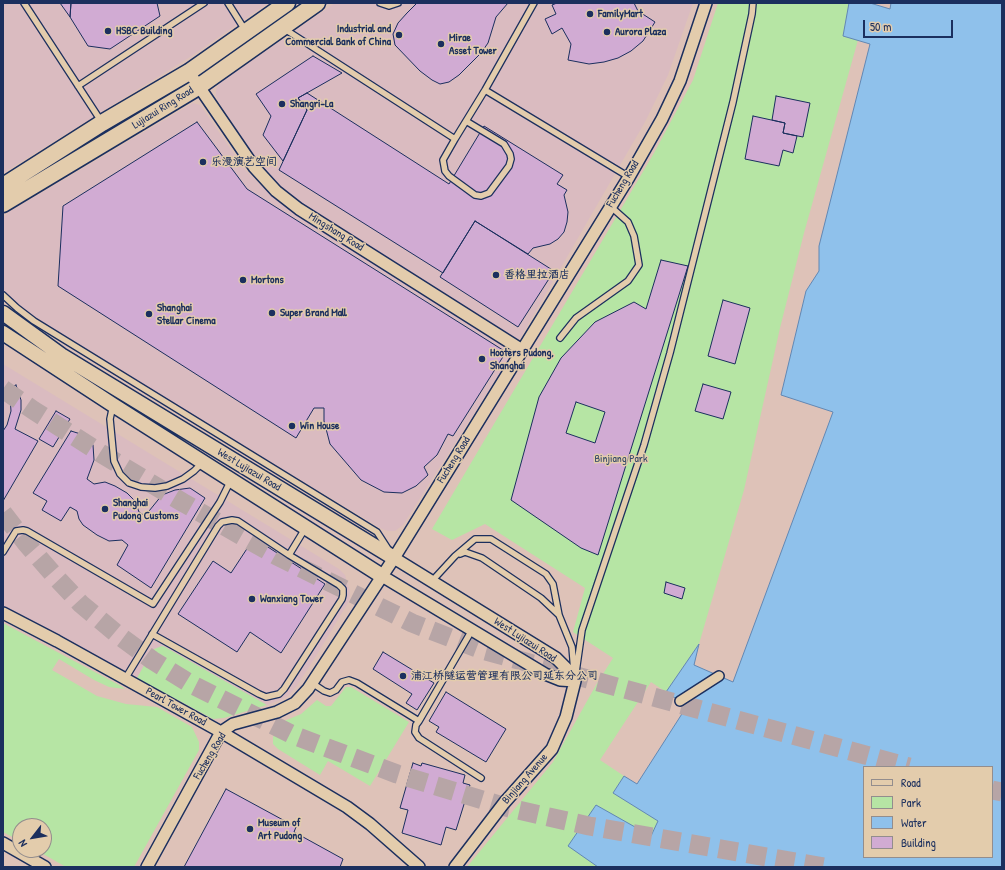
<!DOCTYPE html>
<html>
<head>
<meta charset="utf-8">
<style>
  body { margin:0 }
  #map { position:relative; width:1005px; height:870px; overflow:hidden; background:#dec2b8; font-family:"Patrick Hand",sans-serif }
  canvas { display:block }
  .frame { position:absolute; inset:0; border:4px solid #1b2f5e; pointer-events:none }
  .legend { position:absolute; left:863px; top:766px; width:130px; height:92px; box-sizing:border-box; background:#e3ccac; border:1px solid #938d8d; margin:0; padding:5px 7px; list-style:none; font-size:12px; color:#1b2f5e }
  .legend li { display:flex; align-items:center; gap:8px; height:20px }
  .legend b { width:20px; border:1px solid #938d8d }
  .north { position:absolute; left:12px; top:818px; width:40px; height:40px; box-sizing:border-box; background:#e3ccac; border:1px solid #938d8d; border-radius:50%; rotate:239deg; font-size:11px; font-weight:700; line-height:16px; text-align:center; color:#1b2f5e }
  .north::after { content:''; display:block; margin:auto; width:14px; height:18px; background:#1b2f5e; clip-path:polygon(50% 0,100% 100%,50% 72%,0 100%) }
  .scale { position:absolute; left:863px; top:20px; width:90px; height:18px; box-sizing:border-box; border:2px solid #1b2f5e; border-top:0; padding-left:5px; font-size:12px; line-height:14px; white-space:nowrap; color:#1b2f5e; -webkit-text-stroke:3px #e3ccac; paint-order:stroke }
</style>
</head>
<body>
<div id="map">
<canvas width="1005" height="870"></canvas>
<div class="frame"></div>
<ul class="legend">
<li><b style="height:5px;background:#e3ccac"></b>Road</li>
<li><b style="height:11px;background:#b6e5a4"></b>Park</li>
<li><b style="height:11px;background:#8fc1eb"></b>Water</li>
<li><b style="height:11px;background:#d1abd3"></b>Building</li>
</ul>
<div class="north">N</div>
<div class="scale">50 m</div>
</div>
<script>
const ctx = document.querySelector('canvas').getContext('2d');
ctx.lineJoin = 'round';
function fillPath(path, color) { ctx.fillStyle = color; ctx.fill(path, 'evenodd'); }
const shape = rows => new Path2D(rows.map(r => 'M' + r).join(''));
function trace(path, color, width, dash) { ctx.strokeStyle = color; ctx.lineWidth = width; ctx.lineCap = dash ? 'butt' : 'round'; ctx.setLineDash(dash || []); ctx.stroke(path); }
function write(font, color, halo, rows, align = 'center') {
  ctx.font = font + ' "Patrick Hand","LXGW WenKai TC",sans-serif'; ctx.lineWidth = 3; ctx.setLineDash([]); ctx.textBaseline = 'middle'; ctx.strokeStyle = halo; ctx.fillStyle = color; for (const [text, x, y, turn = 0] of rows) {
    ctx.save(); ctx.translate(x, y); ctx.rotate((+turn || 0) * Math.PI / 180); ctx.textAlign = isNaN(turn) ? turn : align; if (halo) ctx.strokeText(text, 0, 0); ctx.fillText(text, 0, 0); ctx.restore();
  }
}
fillPath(shape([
  [3,3,268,3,190,57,3,173],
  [335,3,693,3,668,75,645,122,519,340,302,204,279,186,259,163,218,101,216,96,216,90,218,85,221,82],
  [193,103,200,105,203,109,246,171,272,196,296,214,513,352,403,525,395,531,388,531,382,529,231,438,46,324,19,306,3,291,3,218,9,212],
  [3,364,339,569,345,575,350,592,349,601,318,653,296,687,290,694,283,699,264,706,224,718,213,719,3,606]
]), '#dabbc0');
fillPath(shape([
  [718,3,844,3,849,4,843,36,858,40,804,233,780,328,744,490,699,644,666,692,651,682,600,760,624,776,613,793,659,821,651,836,569,845,598,867,467,867,553,762,596,685,613,658,573,632,585,588,485,524,452,540,432,529,654,153,693,80],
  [3,623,121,686,125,689,109,687,94,680,59,659,52,670,97,696,126,704,157,707,192,727,199,742,199,750,134,867,66,867,36,850,44,850,44,826,20,826,20,841,3,832],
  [162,646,165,647,267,705,224,718,213,719,137,678,152,651,154,649],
  [346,687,351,687,409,722,370,786,328,761,320,775,278,749,273,744,273,737,282,722,301,714,317,700,326,706,331,706]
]), '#b6e5a4');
const water = shape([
  [849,3,870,3,890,9,891,3,1002,3,1002,867,598,867,568,846,596,805,651,836,658,821,613,793,624,776,637,784,687,706,666,692,699,644,694,665,733,682,833,412,781,395,806,291,819,271,819,246,870,44,843,36,849,3],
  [864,767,992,767,992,857,864,857,864,767]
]);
fillPath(water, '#8fc1eb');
trace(water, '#6187b3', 1);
const building = shape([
  [60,3,71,3,70,17,60,3],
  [71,3,157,3,160,16,110,49,88,46,70,17,71,3],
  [417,3,508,3,496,17,488,43,481,53,459,75,449,82,440,84,432,80,420,71,395,45,393,34,398,23,407,13,417,3],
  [557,3,634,3,638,11,655,22,643,41,631,51,618,58,604,62,589,64,568,60,571,44,562,28,552,34,545,19,556,14,552,5,557,3],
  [313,56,342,73,298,98,307,110,283,161,263,135,271,116,256,94,313,56],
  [307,93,449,184,484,126,563,175,557,184,567,190,564,195,568,212,567,222,564,232,558,239,550,244,533,248,528,254,475,221,443,273,279,170,307,110,298,98,307,93],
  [776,96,810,103,803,137,783,133,785,123,772,120,776,96],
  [753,116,785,123,783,133,797,136,793,153,783,150,779,166,745,159,753,116],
  [197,122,247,189,506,352,453,436,448,434,437,455,424,467,428,475,416,486,402,493,384,492,361,480,330,444,324,421,324,408,314,408,296,438,58,286,63,206,197,122],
  [475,221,554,271,518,327,440,277,475,221],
  [661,260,688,266,598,555,581,548,511,500,539,397,561,358,595,322,634,302,646,309,661,260],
  [576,402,605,412,595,443,566,433,576,402],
  [723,300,750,308,735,364,708,356,723,300],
  [703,384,731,392,723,419,695,411,703,384],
  [16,385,21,400,21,410,15,429,38,441,3,501,3,431,7,425,11,411,10,397,8,389,16,385],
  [56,411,70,419,53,447,39,439,56,411],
  [71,431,87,436,93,445,94,460,87,479,94,484,105,482,115,486,127,493,135,501,139,512,145,516,162,495,175,490,190,488,205,498,151,588,117,565,128,545,122,540,109,541,97,535,83,525,79,519,77,511,70,507,61,521,42,510,47,501,33,493,71,431],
  [254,538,325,584,281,653,250,632,237,652,178,614,213,561,231,573,254,538],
  [666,582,685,588,682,599,664,593,666,582],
  [383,652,434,683,417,710,406,703,412,694,373,669,383,652],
  [446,692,506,729,486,762,436,732,439,727,429,721,446,692],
  [413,763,421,766,422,763,465,775,463,783,470,785,456,830,446,827,441,845,402,833,408,810,400,808,413,763],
  [226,789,296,827,294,832,343,859,340,867,184,867,226,789]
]);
fillPath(building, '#d1abd3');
trace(building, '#1b2f5e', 1);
trace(shape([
  [770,4,770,3]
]), '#b7a5a6', 9, [9, 4.5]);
trace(shape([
  [3,389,33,410,102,454,182,502,277,556,412,623,482,650,909,767],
  [3,513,26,543,53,574,81,604,117,634,152,660,189,683,293,735,397,774,509,808,589,826,824,867],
  [992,790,1002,792]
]), '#b7a5a6', 19, [19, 10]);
const service = shape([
  [24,3,101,121],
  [228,3,245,30],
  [380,3,389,6,398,3],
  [283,28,455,139,485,90,534,3],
  [78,86,204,3],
  [485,90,629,177],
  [455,139,443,160,445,171,449,176,475,195,481,196,489,193,509,166,511,159,510,154,504,144,466,121],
  [3,295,17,308,34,321,377,532,388,549],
  [560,338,576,318,628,281,639,265,634,236,628,222,610,206],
  [113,405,110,419,114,461,120,474,129,483,141,487,155,488,167,486,183,479,194,471,203,462],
  [3,552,16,531,23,530,27,531,153,604,220,502,231,480],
  [460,554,465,552,482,558,541,598,559,615],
  [432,581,455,556,475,539,491,539,546,574,553,584,559,615,572,647,574,671],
  [152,634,259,694,266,697,279,694,284,689,342,599,343,595,343,589,339,585,289,555],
  [125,679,218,526,222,522,232,520,238,521,289,555,306,527],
  [575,679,582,630,644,445,670,353,733,102,752,14,753,3],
  [312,683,324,691,330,693,336,690,342,682,349,680,357,683,419,721,472,630],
  [419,721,416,725,415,732,419,738,481,778]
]);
const pedestrian = shape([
  [680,701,719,676]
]);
const minor = shape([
  [189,72,254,167,276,191,299,209,522,350],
  [394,558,556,658,567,669,575,681],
  [382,576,545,674,560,680,575,681],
  [3,613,57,641,221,732,347,807,370,824,419,867],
  [3,843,45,867],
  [147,867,221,732,233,724,277,712,295,703,308,689,394,558,629,177,662,119,680,81,706,3],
  [455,867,504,803,552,749,566,717,575,681]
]);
const tertiary = shape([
  [3,313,61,355,394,558],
  [3,333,113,405,382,576]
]);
const secondary = shape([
  [3,186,102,123,189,72,287,3],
  [3,204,198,87,317,3]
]);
trace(service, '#1b2f5e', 8);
trace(pedestrian, '#1b2f5e', 12);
trace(minor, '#1b2f5e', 14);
trace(tertiary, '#1b2f5e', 17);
trace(secondary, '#1b2f5e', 19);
trace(service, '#e3ccac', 5.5);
trace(pedestrian, '#e3ccac', 9);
trace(minor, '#e3ccac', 11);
trace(tertiary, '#e3ccac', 14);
trace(secondary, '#e3ccac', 16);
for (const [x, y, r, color] of [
  [590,14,4,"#1b2f5e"],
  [108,31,4,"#1b2f5e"],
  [607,32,4,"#1b2f5e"],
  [399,35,4,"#1b2f5e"],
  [441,44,4,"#1b2f5e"],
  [282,104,4,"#1b2f5e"],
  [203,162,4,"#1b2f5e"],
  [496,275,4,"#1b2f5e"],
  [243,280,4,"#1b2f5e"],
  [272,313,4,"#1b2f5e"],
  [149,314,4,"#1b2f5e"],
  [482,359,4,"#1b2f5e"],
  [292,426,4,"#1b2f5e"],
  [105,509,4,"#1b2f5e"],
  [252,599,4,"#1b2f5e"],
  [403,676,4,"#1b2f5e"],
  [250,829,4,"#1b2f5e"]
]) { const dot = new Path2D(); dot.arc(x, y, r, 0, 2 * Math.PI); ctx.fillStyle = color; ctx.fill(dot); trace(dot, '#e3ccac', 1.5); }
write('bold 11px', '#1b2f5e', '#e3ccac', [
  ["FamilyMart",598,14],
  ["Industrial and",391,29,"right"],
  ["Commercial Bank of China",391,42,"right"],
  ["HSBC Building",116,31],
  ["Aurora Plaza",615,32],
  ["Mirae",449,38],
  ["Asset Tower",449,51],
  ["Shangri-La",290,104],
  ["乐漫演艺空间",211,162],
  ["香格里拉酒店",504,275],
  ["Mortons",251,280],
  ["Shanghai",157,308],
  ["Stellar Cinema",157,321],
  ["Super Brand Mall",280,313],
  ["Hooters Pudong,",490,353],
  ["Shanghai",490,366],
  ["Win House",300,426],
  ["Shanghai",113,503],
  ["Pudong Customs",113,516],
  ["Wanxiang Tower",260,599],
  ["浦江桥隧运营管理有限公司延东分公司",411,676],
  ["Museum of",258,823],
  ["Art Pudong",258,836]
], 'left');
write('11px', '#1b2f5e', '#e3ccac', [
  ["Lujiazui Ring Road",163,108,-32],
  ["Fucheng Road",623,184,-59],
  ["Mingshang Road",336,232,32],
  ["Fucheng Road",454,460,-58],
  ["West Lujiazui Road",249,470,31],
  ["West Lujiazui Road",525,640,33],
  ["Pearl Tower Road",176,707,29],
  ["Fucheng Road",210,756,-59],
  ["Binjiang Avenue",525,779,-49]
]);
write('11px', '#2a4165', '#e3ccac', [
  ["Binjiang Park",621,459]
]);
</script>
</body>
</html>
